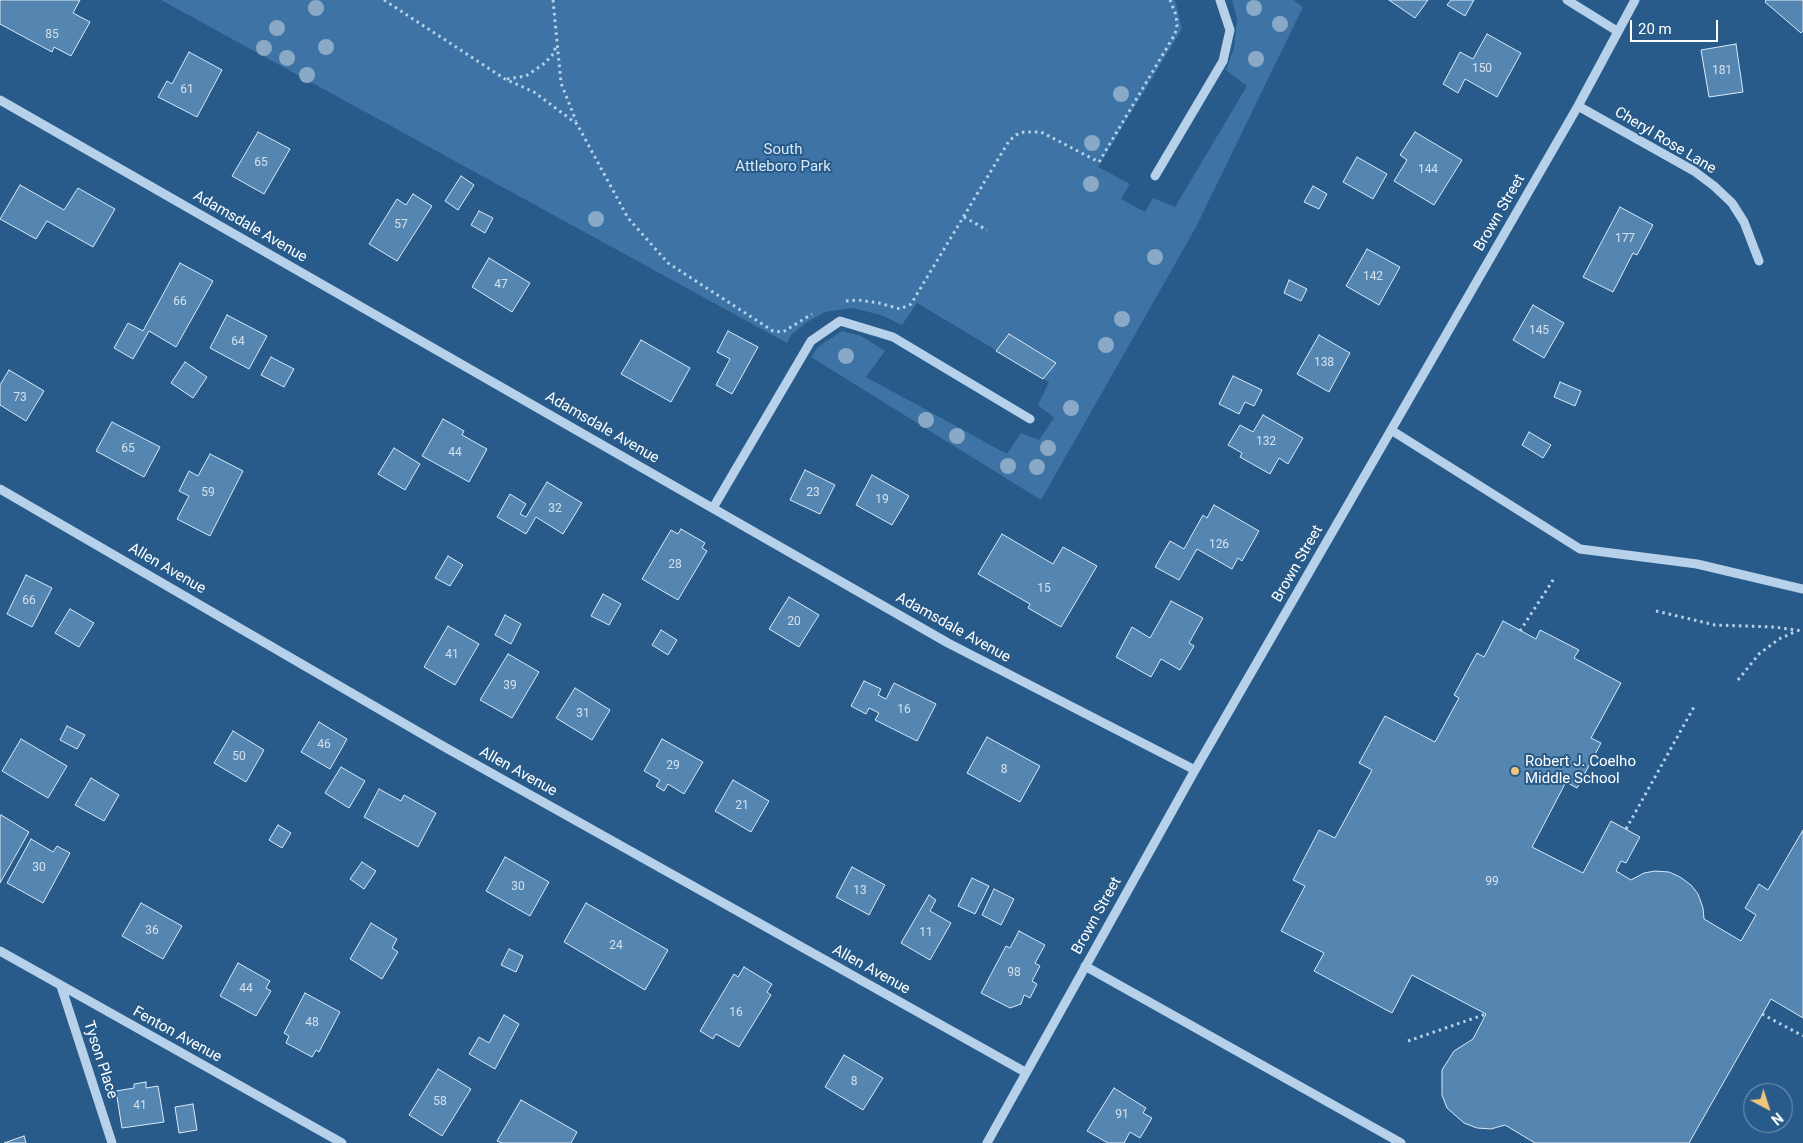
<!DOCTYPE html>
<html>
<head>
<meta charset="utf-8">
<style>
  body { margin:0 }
  #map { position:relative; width:1803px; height:1143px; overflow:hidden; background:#285b89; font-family:Roboto,sans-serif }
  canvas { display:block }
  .north { position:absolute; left:1743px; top:1083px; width:50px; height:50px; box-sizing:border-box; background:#285b89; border:1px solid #7e9db8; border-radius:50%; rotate:140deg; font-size:14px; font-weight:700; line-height:20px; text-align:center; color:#fff }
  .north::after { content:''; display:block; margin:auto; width:18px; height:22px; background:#f0c57c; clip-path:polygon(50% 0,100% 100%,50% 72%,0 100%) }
  .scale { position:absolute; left:1630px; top:20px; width:88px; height:22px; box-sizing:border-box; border:2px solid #fff; border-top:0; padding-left:6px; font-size:15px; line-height:18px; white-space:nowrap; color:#fff; -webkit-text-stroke:4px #285b89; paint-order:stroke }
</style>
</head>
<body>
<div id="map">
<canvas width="1803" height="1143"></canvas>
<div class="north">N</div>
<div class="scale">20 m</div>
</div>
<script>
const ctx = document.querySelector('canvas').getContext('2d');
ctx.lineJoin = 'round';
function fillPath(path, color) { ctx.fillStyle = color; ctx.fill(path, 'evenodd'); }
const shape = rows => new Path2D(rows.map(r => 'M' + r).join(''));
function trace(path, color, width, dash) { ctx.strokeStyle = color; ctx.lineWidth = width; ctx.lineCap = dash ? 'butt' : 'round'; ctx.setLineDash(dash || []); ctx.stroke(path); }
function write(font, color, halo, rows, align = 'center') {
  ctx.font = font + ' Roboto,sans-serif'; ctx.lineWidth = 4; ctx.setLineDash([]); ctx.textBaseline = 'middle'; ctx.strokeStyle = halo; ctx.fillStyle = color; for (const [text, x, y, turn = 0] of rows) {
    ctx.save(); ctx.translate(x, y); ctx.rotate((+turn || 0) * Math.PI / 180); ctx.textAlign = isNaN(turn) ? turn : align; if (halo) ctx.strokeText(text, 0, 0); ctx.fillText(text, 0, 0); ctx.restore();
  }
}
fillPath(shape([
  [161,0,1175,0,1182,29,1098,167,1130,184,1121,199,1145,212,1153,198,1175,207,1247,86,1226,70,1234,48,1237,19,1232,0,1293,0,1303,7,1196,227,1041,500,811,357,818,347,842,331,861,336,885,351,866,377,1007,454,1021,433,1039,440,1054,418,1038,405,1049,382,917,303,902,325,881,315,852,308,825,312,807,322,791,335,787,343]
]), '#3d74a5');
const building = shape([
  [0,0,80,0,73,13,90,22,71,56,54,47,52,52,0,24,0,0],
  [1389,0,1428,0,1415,18,1389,0],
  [1451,0,1474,0,1465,16,1447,5,1451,0],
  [1766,0,1803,0,1803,31,1801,33,1765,2,1766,0],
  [1487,34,1521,53,1497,97,1465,79,1458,93,1443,84,1460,52,1473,59,1487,34],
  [1736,44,1743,92,1709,97,1701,50,1736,44],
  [189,52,222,70,197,117,158,97,167,81,172,84,189,52],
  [258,132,290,149,264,194,232,176,258,132],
  [1415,132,1462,160,1434,205,1394,181,1407,160,1400,155,1415,132],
  [1357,157,1387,174,1373,199,1343,182,1357,157],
  [461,176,474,185,458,210,445,201,461,176],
  [20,185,64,210,78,188,115,209,93,247,47,221,36,239,0,219,20,185],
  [1313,186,1327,194,1319,209,1304,202,1313,186],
  [413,194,432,206,397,261,369,244,397,199,406,205,413,194],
  [1620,207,1653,225,1637,255,1633,253,1613,292,1583,277,1620,207],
  [479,211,493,218,485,233,471,225,479,211],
  [1367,249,1400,267,1379,305,1346,286,1367,249],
  [489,258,530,283,512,312,472,287,489,258],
  [180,263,213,281,176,347,149,331,133,359,114,348,128,323,143,331,180,263],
  [1289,280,1307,289,1301,301,1284,293,1289,280],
  [1533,305,1564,323,1544,358,1513,340,1533,305],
  [227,315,267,336,249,369,210,348,227,315],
  [728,331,758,347,732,394,716,385,730,359,717,352,728,331],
  [1009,334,1056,363,1043,379,996,351,1009,334],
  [1319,335,1350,353,1329,392,1297,374,1319,335],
  [641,340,690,368,671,402,621,374,641,340],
  [271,357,294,369,284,387,261,375,271,357],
  [185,362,207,377,193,398,171,383,185,362],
  [9,370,44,391,26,421,0,405,0,385,9,370],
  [1233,376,1262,390,1254,406,1245,402,1239,414,1219,404,1233,376],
  [1560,382,1581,391,1575,406,1554,397,1560,382],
  [1263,415,1303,438,1288,464,1279,458,1270,474,1240,457,1242,453,1228,445,1240,425,1253,432,1263,415],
  [443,419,464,431,462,435,487,449,469,482,422,456,443,419],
  [112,422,160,447,144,477,96,451,112,422],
  [1529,432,1551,445,1543,458,1522,445,1529,432],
  [394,448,420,464,405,490,378,474,394,448],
  [210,454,243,471,210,536,177,519,189,496,179,491,189,471,198,476,210,454],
  [805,470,835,485,820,514,790,500,805,470],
  [872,475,909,496,892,525,856,505,872,475],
  [547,482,582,503,563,534,536,517,526,534,497,517,510,494,526,504,520,514,526,517,547,482],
  [1214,505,1259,531,1242,561,1238,558,1232,569,1197,549,1179,580,1155,567,1170,541,1184,549,1203,515,1207,518,1214,505],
  [681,529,705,543,702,548,707,551,678,600,642,579,671,530,678,534,681,529],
  [1002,534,1053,564,1063,547,1097,566,1061,627,1028,608,1030,604,978,574,1002,534],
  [448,556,463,565,450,586,435,578,448,556],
  [26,575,52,588,32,627,7,614,26,575],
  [603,594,621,604,609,625,591,616,603,594],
  [789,597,819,615,799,647,769,629,789,597],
  [1171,601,1203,618,1189,643,1194,646,1180,670,1161,659,1151,677,1116,657,1132,627,1150,638,1171,601],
  [70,609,94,623,79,647,55,633,70,609],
  [505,615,521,624,511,644,495,635,505,615],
  [1503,621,1536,639,1540,630,1579,650,1574,658,1621,683,1591,738,1601,743,1577,788,1566,782,1532,847,1583,873,1611,821,1640,837,1626,863,1621,861,1616,871,1631,880,1644,873,1655,871,1669,872,1680,877,1691,885,1698,894,1703,908,1704,919,1741,941,1756,915,1745,908,1759,884,1768,890,1803,830,1803,1018,1771,999,1689,1143,1535,1143,1505,1125,1491,1129,1477,1128,1464,1123,1447,1108,1442,1095,1442,1070,1454,1051,1473,1039,1486,1014,1412,975,1392,1013,1314,971,1324,953,1281,931,1305,886,1293,880,1319,830,1335,838,1372,770,1359,763,1385,716,1435,742,1459,698,1454,695,1477,653,1484,657,1503,621],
  [448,626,479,644,455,685,424,667,448,626],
  [661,630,677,640,668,655,652,645,661,630],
  [508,654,539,672,512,718,480,700,508,654],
  [864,681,881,689,878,695,886,699,894,683,936,704,917,741,875,720,879,713,869,708,866,714,851,706,864,681],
  [575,688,610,710,592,740,556,718,575,688],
  [319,722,347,739,330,769,301,752,319,722],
  [67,726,85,735,77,749,60,740,67,726],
  [233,731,264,750,246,782,214,763,233,731],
  [987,737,1040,766,1020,802,967,773,987,737],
  [21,739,67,766,48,798,2,771,21,739],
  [662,739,703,762,684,794,668,784,664,791,656,786,660,780,644,771,662,739],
  [341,767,365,781,349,808,325,793,341,767],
  [91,778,119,795,104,821,75,805,91,778],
  [733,780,769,801,751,832,715,811,733,780],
  [379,789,401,801,404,795,436,813,418,847,364,817,379,789],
  [1,815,29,832,0,883,0,817,1,815],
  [278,825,291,833,282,848,269,840,278,825],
  [31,839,53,852,57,846,70,853,43,903,7,883,31,839],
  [505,857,549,882,530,916,486,891,505,857],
  [362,862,376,871,364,889,350,879,362,862],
  [852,867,885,885,869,915,836,897,852,867],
  [972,878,989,886,975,914,958,906,972,878],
  [994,889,1014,899,1001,925,982,915,994,889],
  [929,895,936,900,930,911,951,923,930,960,901,943,929,895],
  [141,903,182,926,163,959,122,936,141,903],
  [586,903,668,950,645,990,564,942,586,903],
  [371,923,397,939,392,948,398,952,382,979,350,959,371,923],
  [1019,931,1045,945,1035,963,1040,966,1032,981,1037,984,1030,998,1024,995,1021,1004,1010,1008,981,993,1006,946,1010,948,1019,931],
  [509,949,523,956,516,972,501,965,509,949],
  [238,963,270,981,266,988,271,991,256,1016,220,996,238,963],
  [744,967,772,984,767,992,771,995,739,1047,716,1034,713,1039,700,1031,734,974,738,977,744,967],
  [305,993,340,1012,319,1052,316,1050,312,1057,286,1043,289,1036,284,1033,305,993],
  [504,1015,519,1024,495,1069,469,1054,479,1037,489,1043,504,1015],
  [844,1055,883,1078,863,1110,825,1087,844,1055],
  [438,1069,471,1089,442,1136,409,1115,438,1069],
  [146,1082,146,1088,158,1086,164,1122,122,1128,116,1091,134,1088,134,1084,146,1082],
  [1114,1088,1146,1108,1143,1113,1152,1118,1140,1138,1130,1132,1124,1143,1108,1143,1087,1131,1114,1088],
  [521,1100,577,1132,571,1143,502,1143,497,1141,521,1100],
  [193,1104,197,1130,179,1133,175,1107,193,1104],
  [24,1136,26,1143,4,1143,24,1136]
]);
fillPath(building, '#5586b2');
trace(building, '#dae9f7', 1);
trace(shape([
  [384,0,505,79,534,92,577,124,628,218,668,263,773,331,783,332,812,314],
  [553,0,561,83,576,121],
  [507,79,526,76,545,63,554,53,556,45],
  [964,217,987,230],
  [846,301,858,300,879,303,900,309,911,304,1009,141,1016,135,1024,132,1041,132,1099,162,1175,34,1177,25,1176,15,1170,0],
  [1656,611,1715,625,1774,627,1803,631],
  [1520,631,1555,577],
  [1738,680,1759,654,1779,639,1797,631],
  [1626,829,1694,707],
  [1762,1014,1803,1036],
  [1408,1041,1486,1014]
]), '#b6d1e9', 3, [2.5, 4]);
trace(shape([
  [1567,0,1617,31],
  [0,100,948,643,1195,770],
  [1578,106,1694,171,1714,186,1732,203,1744,222,1759,261],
  [1155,176,1223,61,1230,30,1220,0],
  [1391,430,1580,549,1697,564,1803,589],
  [0,489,441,745,1025,1072],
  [713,508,811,341,840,321,893,337,1030,419],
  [0,951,342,1143],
  [1085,966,1401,1143],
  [61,986,112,1143],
  [987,1143,1195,770,1578,106,1635,0]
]), '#b6d1e9', 9);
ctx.fillStyle = '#8aa9c6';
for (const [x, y] of [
  [316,8],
  [1254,8],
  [1280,24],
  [277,28],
  [326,47],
  [264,48],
  [287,58],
  [1256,59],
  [307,75],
  [1121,94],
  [1092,143],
  [1091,184],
  [596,219],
  [1155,257],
  [1122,319],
  [1106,345],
  [846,356],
  [1071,408],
  [926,420],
  [957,436],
  [1048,448],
  [1008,466],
  [1037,467]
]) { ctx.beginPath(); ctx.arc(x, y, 8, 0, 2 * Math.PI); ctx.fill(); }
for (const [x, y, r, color] of [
  [1515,771,5,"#f0c57c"]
]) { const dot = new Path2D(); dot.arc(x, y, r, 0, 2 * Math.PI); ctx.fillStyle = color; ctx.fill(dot); trace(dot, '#285b89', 2); }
write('12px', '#d4e1ec', null, [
  ["85",52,35],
  ["150",1482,69],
  ["181",1722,71],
  ["61",187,90],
  ["65",261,163],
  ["144",1428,170],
  ["57",401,225],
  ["177",1625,239],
  ["142",1373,277],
  ["47",501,285],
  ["66",180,302],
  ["145",1539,331],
  ["64",238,342],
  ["138",1324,363],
  ["73",20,398],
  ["132",1266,442],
  ["65",128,449],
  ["44",455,453],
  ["59",208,493],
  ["23",813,493],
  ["19",882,500],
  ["32",555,509],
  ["126",1219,545],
  ["28",675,565],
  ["15",1044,589],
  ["66",29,601],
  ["20",794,622],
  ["41",452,655],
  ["39",510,686],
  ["16",904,710],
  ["31",583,714],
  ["46",324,745],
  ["50",239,757],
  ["29",673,766],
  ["8",1004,770],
  ["21",742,806],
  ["30",39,868],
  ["99",1492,882],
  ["30",518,887],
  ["13",860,891],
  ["36",152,931],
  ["11",926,933],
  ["24",616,946],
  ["98",1014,973],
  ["44",246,989],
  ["16",736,1013],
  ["48",312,1023],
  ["8",854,1082],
  ["58",440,1102],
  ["41",140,1106],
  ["91",1122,1115]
]);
write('15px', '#fff', '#285b89', [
  ["Cheryl Rose Lane",1665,141,31],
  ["Brown Street",1500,213,-60],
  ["Adamsdale Avenue",250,227,30],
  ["Adamsdale Avenue",602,428,30],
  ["Brown Street",1298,564,-60],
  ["Allen Avenue",167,569,30],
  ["Adamsdale Avenue",953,628,29],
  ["Allen Avenue",518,772,29],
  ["Brown Street",1097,916,-61],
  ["Allen Avenue",871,970,29],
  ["Fenton Avenue",177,1035,29],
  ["Tyson Place",100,1060,72]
]);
write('15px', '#dae9f7', '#285b89', [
  ["South",783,150],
  ["Attleboro Park",783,167]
]);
write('15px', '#fff', '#285b89', [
  ["Robert J. Coelho",1525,762],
  ["Middle School",1525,779]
], 'left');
</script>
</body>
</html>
